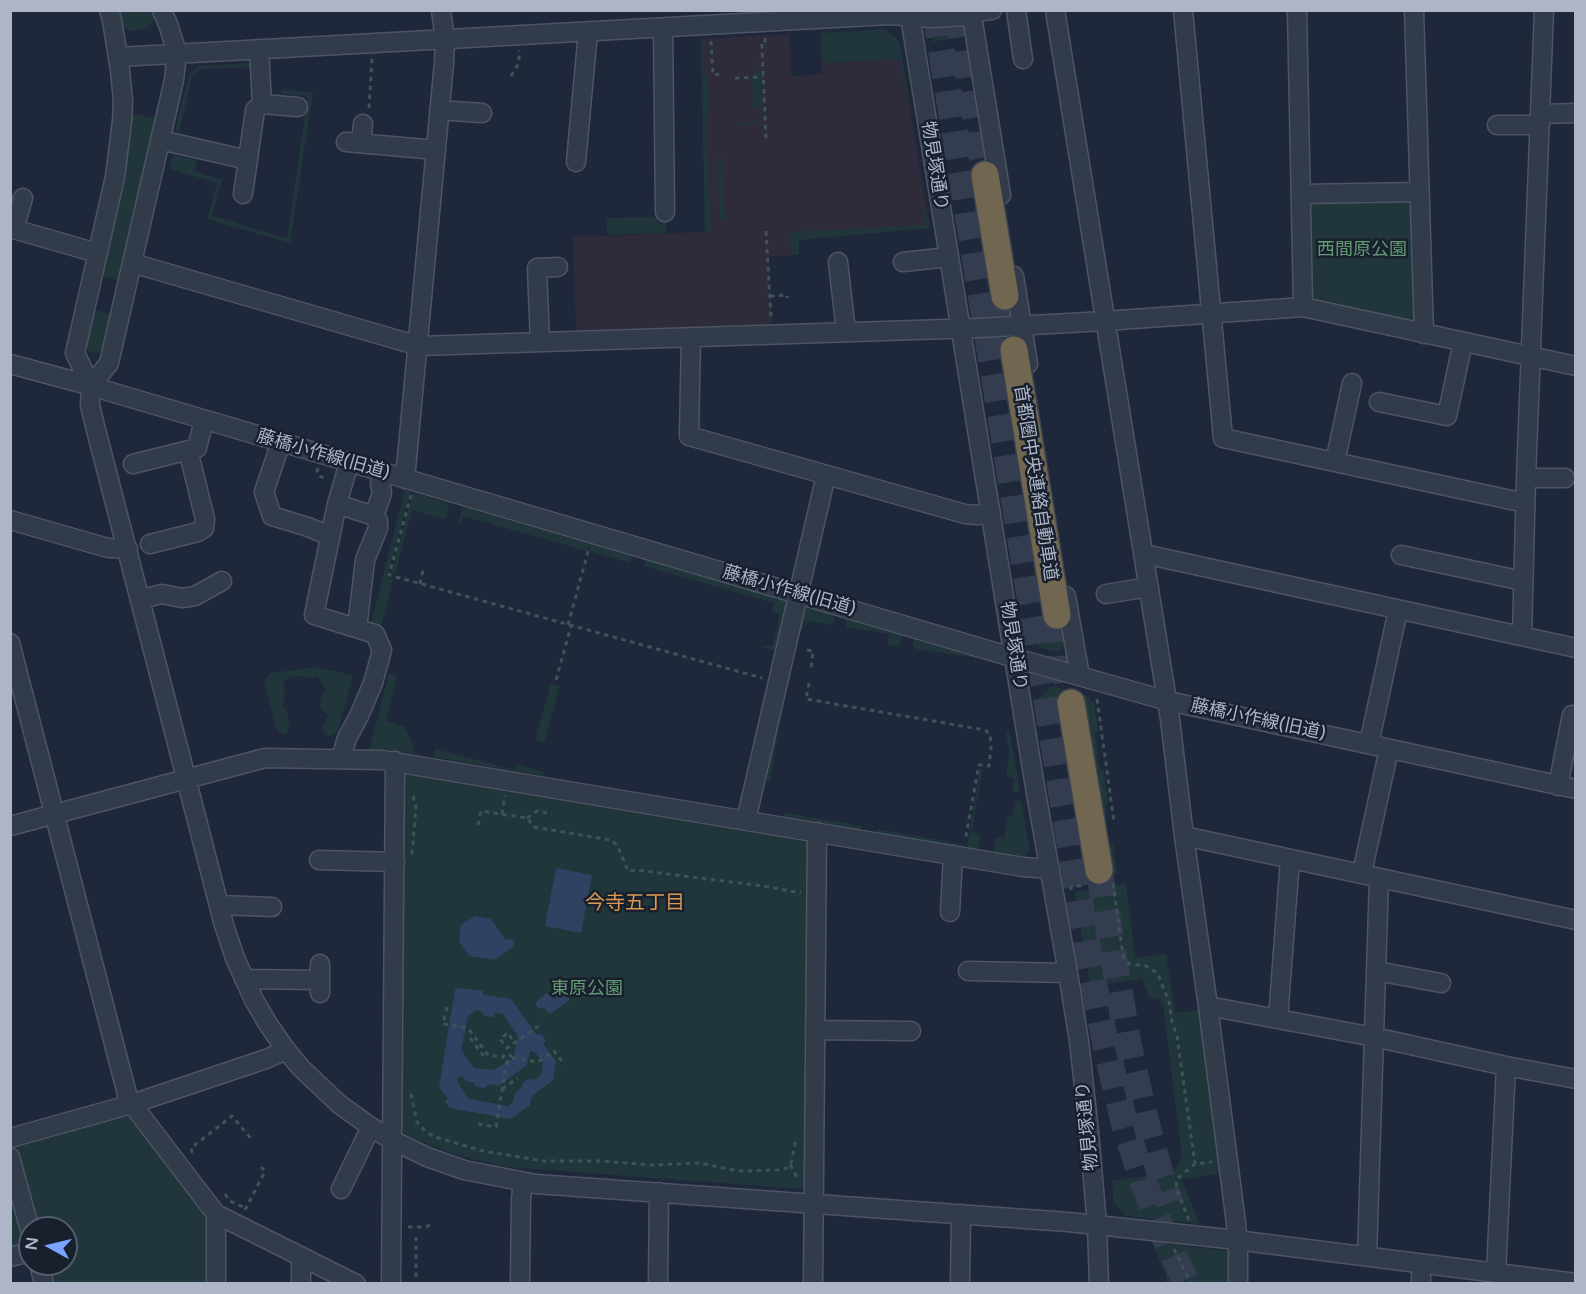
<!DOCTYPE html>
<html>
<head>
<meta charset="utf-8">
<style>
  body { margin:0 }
  #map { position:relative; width:1586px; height:1294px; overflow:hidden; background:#1f283a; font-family:"Varela Round",sans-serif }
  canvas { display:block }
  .frame { position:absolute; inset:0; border:12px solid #adb5c7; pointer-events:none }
  .north { position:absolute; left:18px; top:1216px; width:60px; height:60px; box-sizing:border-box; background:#18202e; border:2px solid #545c6b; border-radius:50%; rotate:278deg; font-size:16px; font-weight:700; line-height:24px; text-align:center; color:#adb5c7 }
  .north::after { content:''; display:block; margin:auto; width:21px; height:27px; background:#79a4ff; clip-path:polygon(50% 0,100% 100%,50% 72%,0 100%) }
</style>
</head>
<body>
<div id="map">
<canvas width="1586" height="1294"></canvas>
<div class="frame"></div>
<div class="north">N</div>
</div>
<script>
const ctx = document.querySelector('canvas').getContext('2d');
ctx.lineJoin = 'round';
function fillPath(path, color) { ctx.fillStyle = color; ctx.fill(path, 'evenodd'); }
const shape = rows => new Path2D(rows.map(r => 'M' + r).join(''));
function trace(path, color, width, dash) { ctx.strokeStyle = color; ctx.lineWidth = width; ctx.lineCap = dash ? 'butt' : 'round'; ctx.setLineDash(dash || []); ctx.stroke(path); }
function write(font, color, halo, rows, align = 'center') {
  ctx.font = font + ' "Varela Round","Noto Sans JP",sans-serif'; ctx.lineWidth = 5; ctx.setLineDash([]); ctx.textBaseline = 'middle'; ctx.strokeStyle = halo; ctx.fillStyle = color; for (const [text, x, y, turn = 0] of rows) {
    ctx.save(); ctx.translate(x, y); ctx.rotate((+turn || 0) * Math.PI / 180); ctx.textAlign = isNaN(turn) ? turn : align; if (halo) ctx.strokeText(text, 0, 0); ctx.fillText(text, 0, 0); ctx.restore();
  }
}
fillPath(shape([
  [789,34,792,76,822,74,822,63,902,59,930,228,799,240,799,255,769,257,772,325,576,331,573,237,705,232,701,39]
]), '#2e2b3b');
fillPath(shape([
  [154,10,154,18,151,23,147,28,136,31,131,31,122,25,116,11],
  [959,27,968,36,931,42,943,28],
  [885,29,899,41,909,98,906,98,900,59,822,63,821,33],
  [701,39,703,39,705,76,708,76,710,117,705,118,711,232,705,232],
  [758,61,760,61,763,123,737,125,737,123,761,121,761,109,753,110,751,73,759,73],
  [254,63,254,67,200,69,192,76,179,132,175,131,189,74,199,66],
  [282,90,313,92,290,243,207,219,217,183,170,169,173,155,197,160,194,171,222,180,212,216,287,238,308,96,282,94],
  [129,113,160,119,122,281,98,276],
  [722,157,725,220,720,221,717,158],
  [1408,196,1414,201,1417,319,1412,325,1316,303,1311,297,1309,203,1314,198],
  [926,209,930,228,799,240,799,255,791,255,790,232,926,225,924,210],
  [666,217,666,233,607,235,607,218],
  [1010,300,1012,307,1007,313,976,315,969,307],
  [90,309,114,315,103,351,97,353,90,352,85,346],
  [405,490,410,492,387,577,393,579,381,626,371,623],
  [413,493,448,503,449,506,445,519,412,510,395,575,391,573],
  [463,507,589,544,587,551,463,516,460,526,458,523],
  [591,544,632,556,630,563,589,551],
  [646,560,786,601,788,605,777,651,762,647,762,645,772,647,780,614,772,612,774,603,644,566],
  [807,607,835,616,833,625,804,621,803,629,794,640,800,614],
  [847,619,902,636,901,643,898,646,888,644,889,634,846,627],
  [1064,622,1067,645,1059,652,1039,647,1024,629],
  [914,640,983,659,916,649,913,645],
  [316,667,353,675,338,732,330,736,324,734,322,727,329,715,323,711,320,706,322,697,326,689,321,683,318,676,311,678,298,676,289,677,283,684,285,695,283,705,288,716,289,724,288,732,283,735,277,731,264,681,271,673],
  [389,674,397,676,386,721,405,727,415,749,414,754,393,751,369,750],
  [787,679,770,782,762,781],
  [551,683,560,686,544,743,535,740],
  [1053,686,1089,697,1094,703,1098,730,1095,733,1100,769,1104,771,1108,803,1105,806,1109,843,1113,844,1117,874,1112,875,1083,696,1036,704,1035,701],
  [1006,732,1010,732,1020,792,1012,792,1014,778,1006,777,1009,753],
  [435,749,515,770,517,764,544,772,543,776,434,757],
  [980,769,982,769,972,832,979,834,980,836,978,850,967,848],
  [408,773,806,840,810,845,806,1185,802,1189,507,1167,460,1156,420,1141,405,1133,399,1125,403,777],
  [1021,800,1030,851,1021,858,994,853,995,837,1004,838,1008,816,1012,816,1015,801],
  [784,813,862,826,861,830,784,816],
  [877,829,962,844,962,847,876,832],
  [1126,884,1135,958,1166,954,1175,1013,1201,1010,1222,1173,1182,1179,1199,1224,1126,1216,1114,1203,1112,1181,1174,1172,1182,1158,1163,1004,1157,998,1150,999,1142,979,1090,986,1075,892],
  [123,1116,130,1118,207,1216,209,1283,52,1283,46,1264,66,1264,66,1228,37,1228,16,1150,20,1144],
  [10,1184,26,1241,23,1249,10,1252],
  [1152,1242,1227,1251,1231,1256,1231,1283,1166,1283,1166,1275]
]), '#21363b');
fillPath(shape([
  [556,868,592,875,581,933,545,926],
  [475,916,491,919,505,939,515,940,513,947,495,960,469,956,459,942,461,925],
  [458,988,483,991,483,995,511,999,536,1034,542,1035,546,1041,543,1044,556,1061,553,1080,532,1096,530,1105,511,1119,450,1108,445,1102,448,1099,439,1087,455,990],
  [476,1010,481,1011,484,1016,494,1017,495,1013,503,1014,518,1036,513,1059,493,1070,474,1068,461,1050,468,1016],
  [530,1051,535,1052,543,1063,541,1075,534,1080,528,1079,522,1084,523,1086,515,1093,513,1102,508,1106,469,1099,457,1082,459,1076,463,1077,466,1081,475,1083,475,1086,484,1088,489,1084,499,1086,527,1065],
  [563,992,566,993,570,1000,550,1014,543,1007,539,1009,535,1003,547,993,554,999]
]), '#304262');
trace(shape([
  [935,10,1075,875,1090,965,1106,1046,1125,1126,1143,1181,1161,1228,1187,1284],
  [958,10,985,175],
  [1005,296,1014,350],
  [1057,615,1071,703],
  [1099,870,1128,1044,1145,1119,1161,1177,1170,1203]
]), '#343d4f', 27, [27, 14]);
const minor = shape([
  [109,10,112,20,120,70,123,101,122,121,115,177,75,353,91,386,90,405,95,426,224,925,235,958,254,1000,268,1024,286,1050,301,1068,339,1104,371,1127,392,1140,427,1157,464,1170,536,1184,1068,1222,1228,1239,1576,1283],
  [909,10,1036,793,1068,973,1079,1041,1089,1132,1097,1225,1099,1284],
  [966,10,972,12,992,10],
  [971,10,1001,195],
  [1016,10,1023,59],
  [1055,10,1170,719,1184,836,1208,1006,1236,1223,1238,1253,1238,1284],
  [1183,10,1223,438,1525,503],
  [1297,10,1303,307],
  [1414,10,1424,334],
  [663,28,665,212],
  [259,49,262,104],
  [118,57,889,15,932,18,964,16,972,12],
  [439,110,482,113],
  [1540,114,1576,113],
  [1497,125,1540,125],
  [160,140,248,160],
  [346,142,436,150],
  [361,143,363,124],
  [576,162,588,32],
  [243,194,255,110,262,104,298,107],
  [1301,194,1420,192],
  [10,228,97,253],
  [14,229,23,198],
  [838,262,846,332],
  [903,262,949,257],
  [132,263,419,346,978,328,1105,321,1303,307,1576,366],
  [1014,276,1028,364],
  [691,337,689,436,965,514,978,515,991,513],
  [540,342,537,268,558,267],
  [10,364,77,382,1015,658,1168,701,1576,789],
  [91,386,109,363,174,80,177,53,169,27,162,10],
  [1379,402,1447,416,1463,342],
  [281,442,264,492,272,516,308,527,330,536],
  [1335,462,1352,383],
  [133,464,197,448,204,420],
  [1526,478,1565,478],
  [405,479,444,63,445,40,441,10],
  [337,504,374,516,378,521,378,528,365,560,357,628],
  [374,516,382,493,380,483,383,472],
  [10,520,108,548,128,549],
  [150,544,198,532,204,528,205,519,188,450],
  [1144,554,1576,648],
  [1401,555,1523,581],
  [1106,594,1149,587],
  [1066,596,1080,676],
  [141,599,162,594,182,598,195,596,222,581],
  [1522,636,1526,478,1544,10],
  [10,643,127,1094,132,1104,216,1214,356,1284],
  [1369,744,1398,610],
  [341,759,347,738,359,716,373,683,382,650,375,634,314,615,337,504,349,463],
  [1558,786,1572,715],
  [746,820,826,475],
  [10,826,265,758,382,760,1023,867,1050,869],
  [1184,836,1576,920],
  [319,860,395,862],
  [1362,873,1389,749],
  [219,905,272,907],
  [950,912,953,855],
  [320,964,320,993],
  [968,971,1068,973],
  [1376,971,1441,983],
  [244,979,320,980],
  [1208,1006,1374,1037,1506,1066,1576,1079],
  [1278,1019,1290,859],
  [815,1030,911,1031],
  [10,1138,132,1104,266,1059,286,1050],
  [10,1157,30,1230],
  [341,1189,371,1127],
  [1367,1256,1379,878],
  [10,1257,30,1252],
  [39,1264,44,1284],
  [1496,1273,1506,1066],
  [216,1284,216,1214],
  [301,1284,301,1256],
  [391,1284,395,761],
  [520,1284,521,1199,523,1182],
  [658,1284,659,1192],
  [813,1284,817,832],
  [960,1284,961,1214],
  [1421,1284,1421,1264]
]);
const highway = shape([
  [985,175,1005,296],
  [1014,350,1057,615],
  [1071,703,1099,870]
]);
trace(minor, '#4d5565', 21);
trace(highway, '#3a4251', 30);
trace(shape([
  [765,38,765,44,762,44,762,49,766,138],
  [711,41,713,75,722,74],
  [511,76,519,63,519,50],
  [735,78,763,77],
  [369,108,372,58],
  [766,231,771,318],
  [770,296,787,295,787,298],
  [318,468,317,472,319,476,328,479],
  [411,495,389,575,762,678],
  [420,584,423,570],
  [568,625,589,548],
  [807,650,813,651,811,668],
  [556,680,571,626],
  [809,683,806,699,985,730,990,734,991,749,989,766,979,765,965,841],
  [1097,699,1114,822],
  [502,814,505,795],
  [527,818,537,811,552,814],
  [478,825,481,811,527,818,534,827,611,840,618,846,628,871,636,870,763,886,801,893],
  [412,854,416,807,412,792],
  [1113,883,1123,956,1129,964,1146,966,1156,972,1159,977,1169,1002,1172,1022,1177,1036,1195,1164],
  [1071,890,1071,887,1086,885],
  [447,1007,443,1024,468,1028,488,1055,503,1057],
  [470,1038,483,1055,486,1053],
  [512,1039,508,1033,500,1039,507,1048,543,1023],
  [512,1058,538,1062,554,1051,565,1065],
  [502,1089,518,1078],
  [411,1094,417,1122,426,1132,435,1137,483,1151,544,1161,600,1161,652,1165,700,1163,738,1171,780,1170,787,1168,791,1164,796,1139],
  [478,1124,496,1127,507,1061,504,1060,503,1057,505,1054,510,1055,512,1058,509,1061,507,1061],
  [192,1153,191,1148,232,1116,253,1141],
  [790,1165,797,1177],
  [225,1194,230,1201,246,1208],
  [245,1210,265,1171,260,1166],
  [1189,1220,1177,1190,1176,1182,1178,1178,1195,1164,1212,1162],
  [408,1227,427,1227,431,1223],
  [1174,1249,1191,1284],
  [416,1277,416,1237]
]), '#3e5358', 3, [4.5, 4.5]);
trace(minor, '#323b4a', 18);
trace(highway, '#71664f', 27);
write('18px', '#adb5c7', '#18202e', [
  ["物見塚通り",934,166,81],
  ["藤橋小作線(旧道)",323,455,16],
  ["首都圏中央連絡自動車道",1035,483,81],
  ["藤橋小作線(旧道)",789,591,16],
  ["物見塚通り",1013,646,81],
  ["藤橋小作線(旧道)",1258,720,12],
  ["物見塚通り",1088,1126,-96]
]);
write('18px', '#639973', '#18202e', [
  ["西間原公園",1362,250],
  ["東原公園",587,989]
]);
write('20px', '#dc9853', '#18202e', [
  ["今寺五丁目",635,904]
]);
</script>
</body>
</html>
